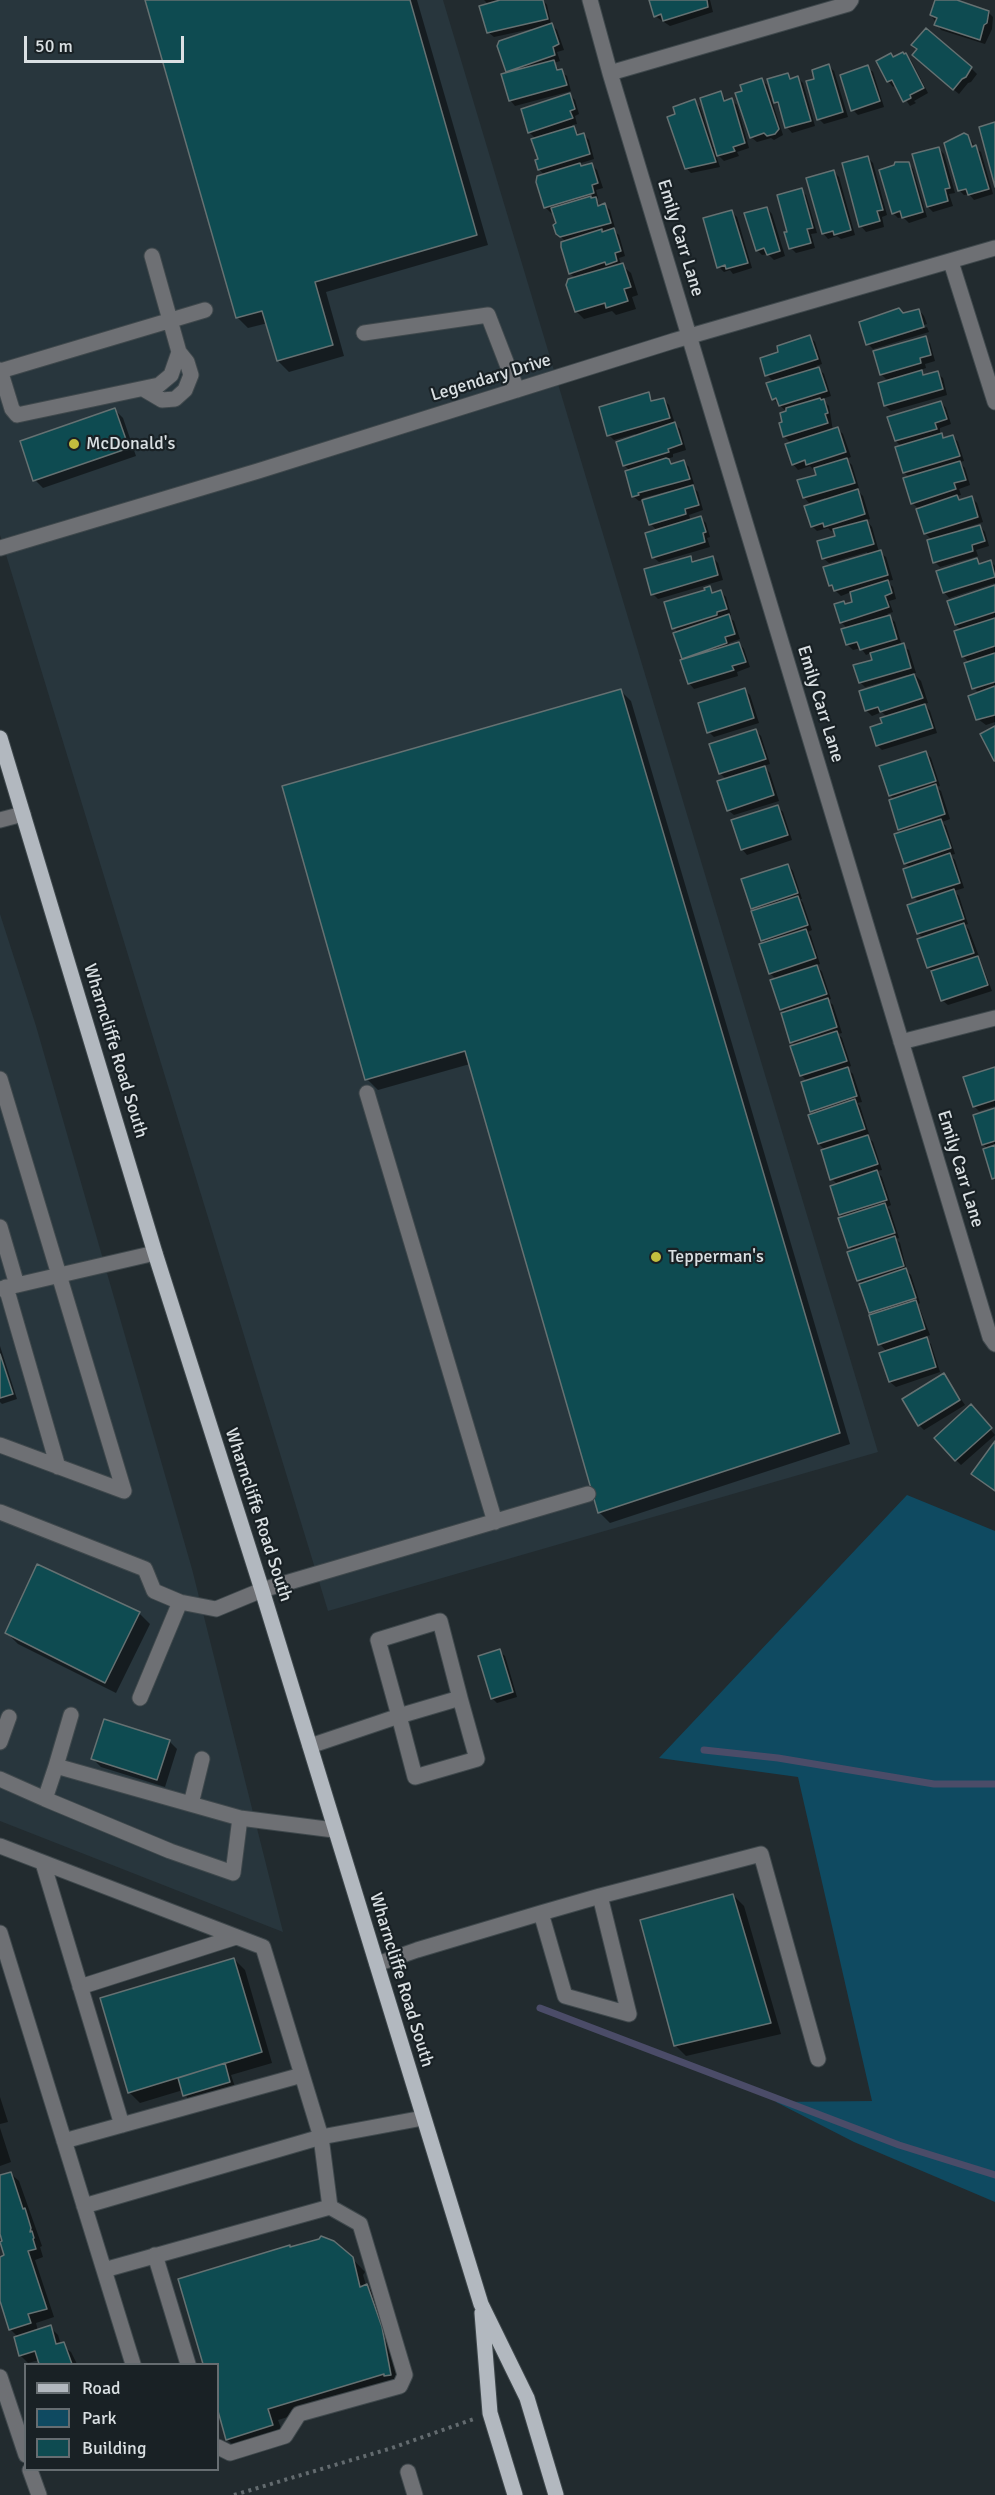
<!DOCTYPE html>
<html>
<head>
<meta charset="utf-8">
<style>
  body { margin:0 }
  #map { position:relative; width:995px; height:2495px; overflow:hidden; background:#222b2f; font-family:Signika,sans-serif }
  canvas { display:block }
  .legend { position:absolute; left:24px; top:2363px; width:195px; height:108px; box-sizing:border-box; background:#192125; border:2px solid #666d71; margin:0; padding:8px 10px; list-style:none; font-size:18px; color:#dae0e3 }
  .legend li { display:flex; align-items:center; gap:12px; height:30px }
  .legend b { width:30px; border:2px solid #666d71 }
  .scale { position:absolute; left:24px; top:36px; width:160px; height:27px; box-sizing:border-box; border:3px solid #dae0e3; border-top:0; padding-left:8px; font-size:18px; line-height:21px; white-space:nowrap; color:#dae0e3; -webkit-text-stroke:4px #192125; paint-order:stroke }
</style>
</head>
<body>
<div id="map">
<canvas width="995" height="2495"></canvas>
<ul class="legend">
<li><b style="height:8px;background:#b2b8bf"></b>Road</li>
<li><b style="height:16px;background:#0f4a61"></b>Park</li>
<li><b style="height:16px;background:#0e4b51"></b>Building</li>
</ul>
<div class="scale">50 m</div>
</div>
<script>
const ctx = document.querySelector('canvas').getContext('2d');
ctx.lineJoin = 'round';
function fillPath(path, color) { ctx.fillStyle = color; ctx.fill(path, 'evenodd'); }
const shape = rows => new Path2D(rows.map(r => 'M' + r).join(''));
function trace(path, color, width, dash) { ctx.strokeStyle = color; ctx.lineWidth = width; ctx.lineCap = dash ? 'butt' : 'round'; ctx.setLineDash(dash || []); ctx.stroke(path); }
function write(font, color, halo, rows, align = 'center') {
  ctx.font = font + ' Signika,sans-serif'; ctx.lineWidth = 4.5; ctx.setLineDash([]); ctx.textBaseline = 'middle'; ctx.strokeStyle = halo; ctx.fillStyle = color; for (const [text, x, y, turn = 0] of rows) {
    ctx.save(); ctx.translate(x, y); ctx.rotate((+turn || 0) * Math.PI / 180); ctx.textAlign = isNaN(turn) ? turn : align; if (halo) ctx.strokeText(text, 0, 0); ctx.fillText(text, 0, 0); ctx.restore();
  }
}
fillPath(shape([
  [0,0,443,0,878,1452,328,1611,0,535],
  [0,914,36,1026,192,1569,283,1932,0,1821]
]), '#28363d');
fillPath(shape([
  [907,1495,995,1531,995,2202,854,2142,776,2102,872,2101,798,1777,659,1758]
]), '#0f4a61');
fillPath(shape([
  [146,0,417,0,488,245,326,292,344,356,289,372,278,361,268,323,248,328,237,317],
  [484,0,543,0,547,5,551,24,557,30,564,50,557,52,560,61,554,63,560,71,567,76,571,91,515,106,510,100,508,74,498,46,532,31,531,29,494,37,488,32,489,5],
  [650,0,710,0,713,12,670,26,655,16],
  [936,0,952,0,988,12,993,17,992,29,985,44,941,30,931,15],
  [918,50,971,68,977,74,971,82,968,83,959,94,919,60],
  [891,55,894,58,906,55,911,60,928,93,914,101,916,103,910,106,896,85,893,87,888,81],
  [829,66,834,71,848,117,824,124,819,119,816,80],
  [867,67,873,72,884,107,858,115,853,110],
  [788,75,792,79,798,78,803,83,815,126,792,133,787,127,781,108,771,98,783,135,774,140,771,138,757,142,751,137,762,80,767,85,771,97],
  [721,93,727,101,731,100,737,105,749,148,737,152,739,156,724,161,715,152,720,167,691,173,686,168,694,101,700,107,713,147,716,146],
  [570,95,575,100,579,114,575,116,577,124,572,125,580,136,584,135,589,140,594,159,578,164,582,168,592,165,597,170,603,188,596,190,598,198,596,199,601,206,605,205,610,210,615,228,612,229,619,235,625,256,619,258,621,265,631,273,638,295,632,297,636,309,616,315,612,311,584,319,576,311,576,279,570,273,566,242,557,233,558,223,554,212,551,213,545,207,545,176,539,169,536,139,529,132],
  [964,135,969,138,972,154,975,153,971,140,975,147,981,152,993,194,974,200,969,194,964,195,959,190,954,142,956,137],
  [939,149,944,154,955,193,949,194,953,206,933,212,928,207],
  [868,158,873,163,887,215,882,217,884,227,866,232,861,226],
  [908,163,913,169,927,217,909,223,903,217,898,218,893,213],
  [834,172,839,177,855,235,841,239,837,236,828,239,823,233],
  [801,190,806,195,817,233,811,234,815,248,796,253,791,248,789,233],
  [767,208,772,214,785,256,774,260,768,254,762,255,757,250],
  [732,212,737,217,752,268,733,274,730,270,724,272,719,267],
  [899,309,904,315,919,310,924,316,927,324,868,342,868,345,861,323],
  [927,327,929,332,873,349,869,345],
  [810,337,815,342,822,364,816,366,824,374,831,396,822,399,829,406,833,431,838,429,843,434,851,457,846,459,852,465,859,488,856,489,863,496,870,519,866,520,872,527,879,552,886,557,893,580,887,581,893,587,896,599,889,601,893,612,887,614,895,622,902,646,909,650,916,673,913,673,921,681,928,703,924,704,930,711,937,733,882,750,877,745,887,717,882,712,872,716,866,710,907,678,907,675,865,687,860,682,873,661,871,653,866,655,861,648,853,650,848,645,848,629,841,622,846,605,854,603,851,592,841,596,830,585,868,555,867,552,829,563,823,558,837,537,835,530,831,531,828,528,817,531,812,526,826,501,825,498,809,503,804,497,818,476,816,468,813,469,810,466,798,470,793,464,792,444,784,436,787,412,773,399,774,382,767,375,780,353],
  [925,338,930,343,935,361,925,364,926,368,920,370,926,376,937,373,943,378,947,395,891,411,886,406,880,384,888,381,881,374],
  [648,394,654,402,664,400,669,405,675,424,680,429,686,450,673,454,673,457,667,459,673,465,684,462,689,467,694,484,691,485,698,492,703,510,689,515,691,521,701,518,706,523,710,537,707,538,710,547,659,562,653,557,657,531,651,524,674,492,673,490,642,498,643,500,639,501,633,496,630,471,625,466,617,443,636,437,635,434,614,440,609,435],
  [941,402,946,408,951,424,940,428,940,434,945,439,953,436,958,442,964,461,959,462,965,468,970,485,959,489,961,495,956,496,961,501,971,497,977,503,983,522,958,530,959,532,980,526,985,532,989,546,976,550,978,556,940,567,935,562,932,540,925,533,918,508,912,503,910,478,904,472,902,447,896,441],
  [115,410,123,418,136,456,43,488,35,480],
  [690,557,695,562,712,557,718,563,723,580,658,599,653,594],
  [976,560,981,565,991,562,995,566,995,583,949,598,944,592],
  [995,587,995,722,986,725,978,719,979,693,974,688,970,663,963,656,961,630,956,625],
  [709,588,715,594,721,592,726,597,731,615,728,616,734,621,740,639,729,643,730,646,739,643,744,649,750,667,737,672,738,676,694,689,689,683,675,634,679,633,674,628],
  [744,689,750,695,759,723,714,737,709,732],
  [620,690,631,701,850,1444,610,1523,599,1512,470,1064,378,1090,367,1079],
  [756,731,761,736,770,764,763,766,770,773,779,801,734,815,728,810,727,780,720,773],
  [926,752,931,758,940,786,936,787,941,791,950,819,942,822,946,826,955,854,950,855,955,860,964,888,954,891,959,896,968,924,965,925,969,930,992,991,948,1005,942,1000,933,972,928,967,923,938,918,933,919,902,914,897,910,868,905,863,903,833,899,829,894,799,890,795],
  [778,807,783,812,792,840,747,855,742,849],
  [788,865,793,871,802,899,800,899,803,903,812,930,808,932,811,936,820,964,816,965,822,972,831,999,828,1000,833,1005,842,1033,838,1034,842,1038,851,1066,847,1068,853,1074,862,1102,857,1103,860,1106,869,1134,866,1135,873,1142,882,1170,876,1171,882,1177,891,1205,887,1207,890,1210,899,1238,896,1239,900,1243,907,1271,911,1275,920,1303,918,1304,930,1335,924,1337,931,1344,940,1372,896,1387,890,1382,881,1354,887,1352,880,1344,873,1316,870,1313,862,1284,858,1280,844,1218,841,1215,832,1187,838,1185,832,1179,825,1150,819,1144,807,1081,801,1075,796,1046,792,1042,785,1013,781,1009,776,979,770,973,766,944,762,940,756,911,752,908],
  [995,1069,995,1106,979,1111,974,1106],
  [995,1110,995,1180,988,1149,983,1144],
  [0,1346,17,1399,2,1404,0,1402],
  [944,1375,965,1405,924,1430,919,1425],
  [976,1412,995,1435,961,1465,956,1460],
  [139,1613,150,1624,116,1693,18,1644,7,1633],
  [499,1651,505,1656,517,1697,497,1703,492,1698],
  [169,1741,177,1749,165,1787,101,1767,92,1758],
  [733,1895,744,1906,781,2034,686,2056,675,2045],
  [234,1959,245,1970,272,2063,231,2075,235,2087,189,2101,183,2090,140,2103,129,2092],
  [0,2097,8,2122,0,2124],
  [0,2128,11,2162,0,2166],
  [10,2173,19,2181,42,2246,40,2247,43,2257,35,2260,54,2317,36,2323,38,2331,50,2327,58,2335,61,2345,71,2352,77,2364,40,2364,39,2360,28,2363,20,2355,18,2337,10,2329,0,2297,0,2258,6,2256,0,2229,0,2176],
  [343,2249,365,2272,363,2275,366,2285,378,2297,401,2385,395,2384,278,2420,284,2436,238,2450,227,2439,218,2406,218,2364,205,2364,180,2280]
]), '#0007');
trace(shape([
  [704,1750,778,1758,934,1784,995,1784],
  [540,2008,899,2145,995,2175]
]), '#4b4c68', 7);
const building = shape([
  [145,0,410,0,477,235,315,282,333,345,277,361,262,311,236,318,145,0],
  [500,0,543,0,548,19,487,33,479,6,500,0],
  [649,0,707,0,708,7,663,21,661,14,654,17,649,0],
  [935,0,957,0,989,11,987,23,984,25,980,40,934,25,937,18,930,15,935,0],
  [552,23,559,44,553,47,555,55,506,72,497,46,499,41,552,23],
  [926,28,972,67,966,77,962,79,953,90,912,55,917,49,911,45,926,28],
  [903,52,904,54,906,53,924,88,910,95,911,98,903,102,892,80,887,82,876,61,891,53,893,57,903,52],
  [554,60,557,70,562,69,567,85,509,101,501,74,554,60],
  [829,64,843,112,817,120,806,81,814,79,812,70,829,64],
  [868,65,880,101,851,111,840,75,868,65],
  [788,73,790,79,798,76,811,121,785,128,778,102,774,103,767,79,788,73],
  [762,78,779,129,775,134,767,136,764,133,750,138,735,93,742,91,740,85,762,78],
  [721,91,724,101,732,98,745,143,733,147,735,151,717,156,700,98,721,91],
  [570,93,575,109,570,111,573,118,528,133,521,109,570,93],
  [695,99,716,162,685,169,667,117,675,114,673,107,695,99],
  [995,122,995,187,979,127,995,122],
  [574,126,577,135,584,133,590,154,538,170,535,160,538,159,531,139,574,126],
  [964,133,968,135,972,147,976,145,989,189,968,195,966,189,958,191,944,143,964,133],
  [939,147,950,188,945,189,948,201,927,207,912,154,939,147],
  [868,156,883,210,877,211,880,221,859,227,842,163,868,156],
  [895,162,909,162,923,212,902,218,900,211,892,214,879,170,894,165,895,162],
  [580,163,581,166,592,163,598,183,592,185,594,193,544,208,536,182,537,176,580,163],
  [834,170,851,230,834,235,833,231,822,234,806,178,834,170],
  [802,188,813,228,807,229,811,243,789,249,784,232,787,232,777,195,802,188],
  [591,196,591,198,596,197,598,206,605,203,611,223,560,237,556,234,553,225,556,223,551,208,591,196],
  [767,207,780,251,767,255,764,248,756,251,744,213,767,207],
  [732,210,748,263,726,269,725,265,717,268,703,218,732,210],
  [614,228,621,251,615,253,617,261,606,265,605,262,569,274,561,247,561,242,602,229,602,232,614,228],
  [623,263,631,287,624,289,628,301,606,308,605,303,575,312,566,285,568,279,623,263],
  [899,308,903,313,919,309,924,327,866,345,859,322,899,308],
  [810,335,818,359,765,376,760,358,778,352,777,346,810,335],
  [926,336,931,355,920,358,921,363,880,375,873,351,926,336],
  [819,367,827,391,779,406,776,398,772,400,766,383,819,367],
  [922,370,923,375,938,371,943,389,884,406,878,383,922,370],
  [649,392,651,401,664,398,670,418,607,436,599,407,649,392],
  [820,398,821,400,824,399,828,413,825,414,828,423,783,437,779,423,782,422,780,413,786,411,786,408,820,398],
  [941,401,947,419,935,423,937,429,895,441,887,417,941,401],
  [115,408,129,448,33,481,20,441,115,408],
  [675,422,682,444,668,449,669,452,623,466,616,442,675,422],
  [838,427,846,452,806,465,805,460,792,465,785,444,838,427],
  [942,433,943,438,953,435,960,456,903,473,895,447,942,433],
  [666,458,669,459,671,464,684,460,690,479,638,493,639,495,632,497,625,471,666,458],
  [847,458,855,483,803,498,797,480,816,475,814,468,847,458],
  [960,461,966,480,954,483,956,489,911,504,903,478,960,461],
  [693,485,699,505,685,509,686,514,649,525,642,500,693,485],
  [858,489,865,514,824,527,823,523,811,527,804,506,858,489],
  [957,495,959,500,972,496,978,517,924,534,916,509,957,495],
  [701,516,706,532,703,533,705,542,652,558,645,533,701,516],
  [867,520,874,544,822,559,817,541,835,536,833,529,867,520],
  [980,525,985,541,972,545,973,551,933,563,927,540,980,525],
  [881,550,888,575,834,591,832,585,829,586,823,567,881,550],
  [691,556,692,562,713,556,718,575,651,595,644,569,691,556],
  [977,558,979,564,991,560,995,577,943,593,936,571,977,558],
  [888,580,892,593,885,596,889,607,840,623,834,604,844,601,845,604,852,602,850,592,888,580],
  [995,585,995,612,955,625,947,601,995,585],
  [710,586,712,593,721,590,727,609,717,612,717,615,672,629,664,602,705,590,704,588,710,586],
  [729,614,735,634,725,637,727,643,682,659,673,633,729,614],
  [890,615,897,639,860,650,857,642,846,645,841,629,890,615],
  [995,618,995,646,962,657,954,631,995,618],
  [739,642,746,662,732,666,734,670,688,684,680,660,739,642],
  [904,643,911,668,859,683,853,665,872,660,870,653,904,643],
  [995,653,995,682,972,689,964,663,995,653],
  [914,674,923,698,880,712,878,707,865,711,859,691,914,674],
  [995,686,995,715,976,720,968,696,995,686],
  [745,688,754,718,707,733,698,703,745,688],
  [621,689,840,1433,598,1513,465,1051,365,1080,282,786,621,689],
  [925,704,933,728,876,746,870,727,882,723,880,718,925,704],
  [995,726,995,761,994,761,980,734,995,726],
  [756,729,766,759,719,774,709,744,756,729],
  [926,751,936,781,889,796,879,766,926,751],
  [765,766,774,795,727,811,717,781,765,766],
  [936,784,945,814,898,830,889,800,936,784],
  [778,805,788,835,741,850,731,820,778,805],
  [941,819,951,848,904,864,894,834,941,819],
  [950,853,960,883,912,898,903,869,950,853],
  [788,864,798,893,751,909,741,879,788,864],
  [954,889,964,919,917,934,907,905,954,889],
  [798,896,808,925,761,941,751,911,798,896],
  [964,923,974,953,927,968,917,939,964,923],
  [806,929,816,958,769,974,759,944,806,929],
  [978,956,988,985,941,1001,931,971,978,956],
  [817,965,827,994,780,1010,770,980,817,965],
  [828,998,837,1027,790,1043,781,1013,828,998],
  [837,1031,847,1061,800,1076,790,1046,837,1031],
  [848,1067,857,1096,810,1112,801,1082,848,1067],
  [995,1067,995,1100,973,1107,963,1077,995,1067],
  [855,1099,865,1129,818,1144,808,1115,855,1099],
  [995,1108,995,1141,982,1145,973,1115,995,1108],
  [868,1135,878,1164,830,1180,821,1150,868,1135],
  [995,1145,995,1178,992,1179,983,1149,995,1145],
  [877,1170,887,1200,839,1215,830,1186,877,1170],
  [885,1203,895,1233,848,1248,838,1218,885,1203],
  [895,1236,904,1266,857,1281,847,1252,895,1236],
  [906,1268,916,1298,869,1313,859,1284,906,1268],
  [916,1300,925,1329,878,1345,869,1315,916,1300],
  [927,1337,936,1367,889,1382,879,1353,927,1337],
  [0,1354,13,1394,0,1398,0,1354],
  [944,1373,960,1400,918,1426,902,1399,944,1373],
  [971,1404,992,1428,955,1461,934,1438,971,1404],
  [995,1441,995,1491,971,1474,995,1441],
  [37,1564,140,1612,105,1683,5,1633,37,1564],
  [500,1649,513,1692,491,1699,478,1656,500,1649],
  [104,1719,170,1740,157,1780,91,1759,104,1719],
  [733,1894,771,2023,674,2046,640,1920,733,1894],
  [234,1958,262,2052,128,2093,100,1998,234,1958],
  [225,2063,230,2082,183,2096,178,2078,225,2063],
  [11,2172,23,2209,25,2208,31,2228,30,2232,32,2231,34,2238,33,2239,36,2249,28,2251,47,2309,28,2314,31,2323,9,2330,0,2301,0,2257,4,2255,0,2242,2,2241,0,2234,0,2175,11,2172],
  [321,2236,334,2241,353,2257,360,2287,367,2284,382,2327,391,2375,384,2376,384,2374,268,2409,273,2425,226,2440,218,2411,218,2364,203,2364,178,2279,290,2245,290,2247,319,2239,321,2236],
  [51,2325,56,2344,64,2342,72,2364,39,2364,35,2351,19,2356,14,2337,51,2325]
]);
fillPath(building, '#0e4b51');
trace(building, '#657172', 1.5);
const minor = shape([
  [590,0,610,73,990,1337,995,1344],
  [610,73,848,4,851,0],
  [951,262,995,402],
  [364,333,488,315,517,390],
  [0,370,12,409,17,415,159,385,171,375,179,352,152,256],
  [0,371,205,310],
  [145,390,162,400,175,399,185,390,191,375,187,362,179,352],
  [0,548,258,471,673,341,995,248],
  [0,820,23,814],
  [901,1042,995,1018],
  [0,1079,124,1491,0,1445],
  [367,1093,495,1522],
  [0,1227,17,1285],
  [6,1287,58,1467],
  [0,1289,155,1253],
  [0,1512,145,1569,154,1591,180,1602,216,1609,262,1590,588,1494],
  [140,1698,180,1602],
  [0,1742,9,1717],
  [310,1746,399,1716,460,1698,440,1621,378,1640,399,1716,415,1777,477,1759,460,1698],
  [56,1766,71,1715],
  [0,1779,45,1799],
  [191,1804,202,1759],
  [240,1818,233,1873,170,1851,45,1799,56,1766,240,1818,334,1830],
  [0,1846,263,1947,321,2137,84,2206],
  [43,1863,122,2125],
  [600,1896,761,1854,818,2059],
  [0,1933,104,2270],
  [377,1964,417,1950,541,1913,600,1896,629,2014,565,1996,541,1913],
  [80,1987,236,1937],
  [64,2141,302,2075],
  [330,2207,321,2137,423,2118],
  [155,2255,188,2364],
  [133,2364,104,2270,330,2207,360,2224,405,2375,400,2386,299,2414,285,2436,230,2453,218,2447],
  [0,2377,26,2455],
  [30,2470,39,2495],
  [408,2472,415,2495]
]);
const major = shape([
  [0,738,155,1253,262,1590,481,2304,527,2398,556,2495],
  [482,2313,490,2413,515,2495]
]);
trace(minor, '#3f484c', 17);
trace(major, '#3f484c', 17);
trace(shape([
  [234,2495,392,2448,474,2419]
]), '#636b6f', 4, [3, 4.5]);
trace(minor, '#6e7074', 15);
trace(major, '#b2b8bf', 15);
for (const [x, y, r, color] of [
  [74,444,6,"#c3bd3e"],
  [656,1257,6,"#c3bd3e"]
]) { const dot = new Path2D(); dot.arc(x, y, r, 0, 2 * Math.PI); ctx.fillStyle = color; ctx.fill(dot); trace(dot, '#192125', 2); }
write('18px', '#dae0e3', '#192125', [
  ["Emily Carr Lane",680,238,73],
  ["Legendary Drive",491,378,-17],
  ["Emily Carr Lane",820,704,73],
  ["Wharncliffe Road South",115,1051,73],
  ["Emily Carr Lane",960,1169,73],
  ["Wharncliffe Road South",258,1515,72],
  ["Wharncliffe Road South",401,1980,73]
]);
write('18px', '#dae0e3', '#192125', [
  ["McDonald's",86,444],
  ["Tepperman's",668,1257]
], 'left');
</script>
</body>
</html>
